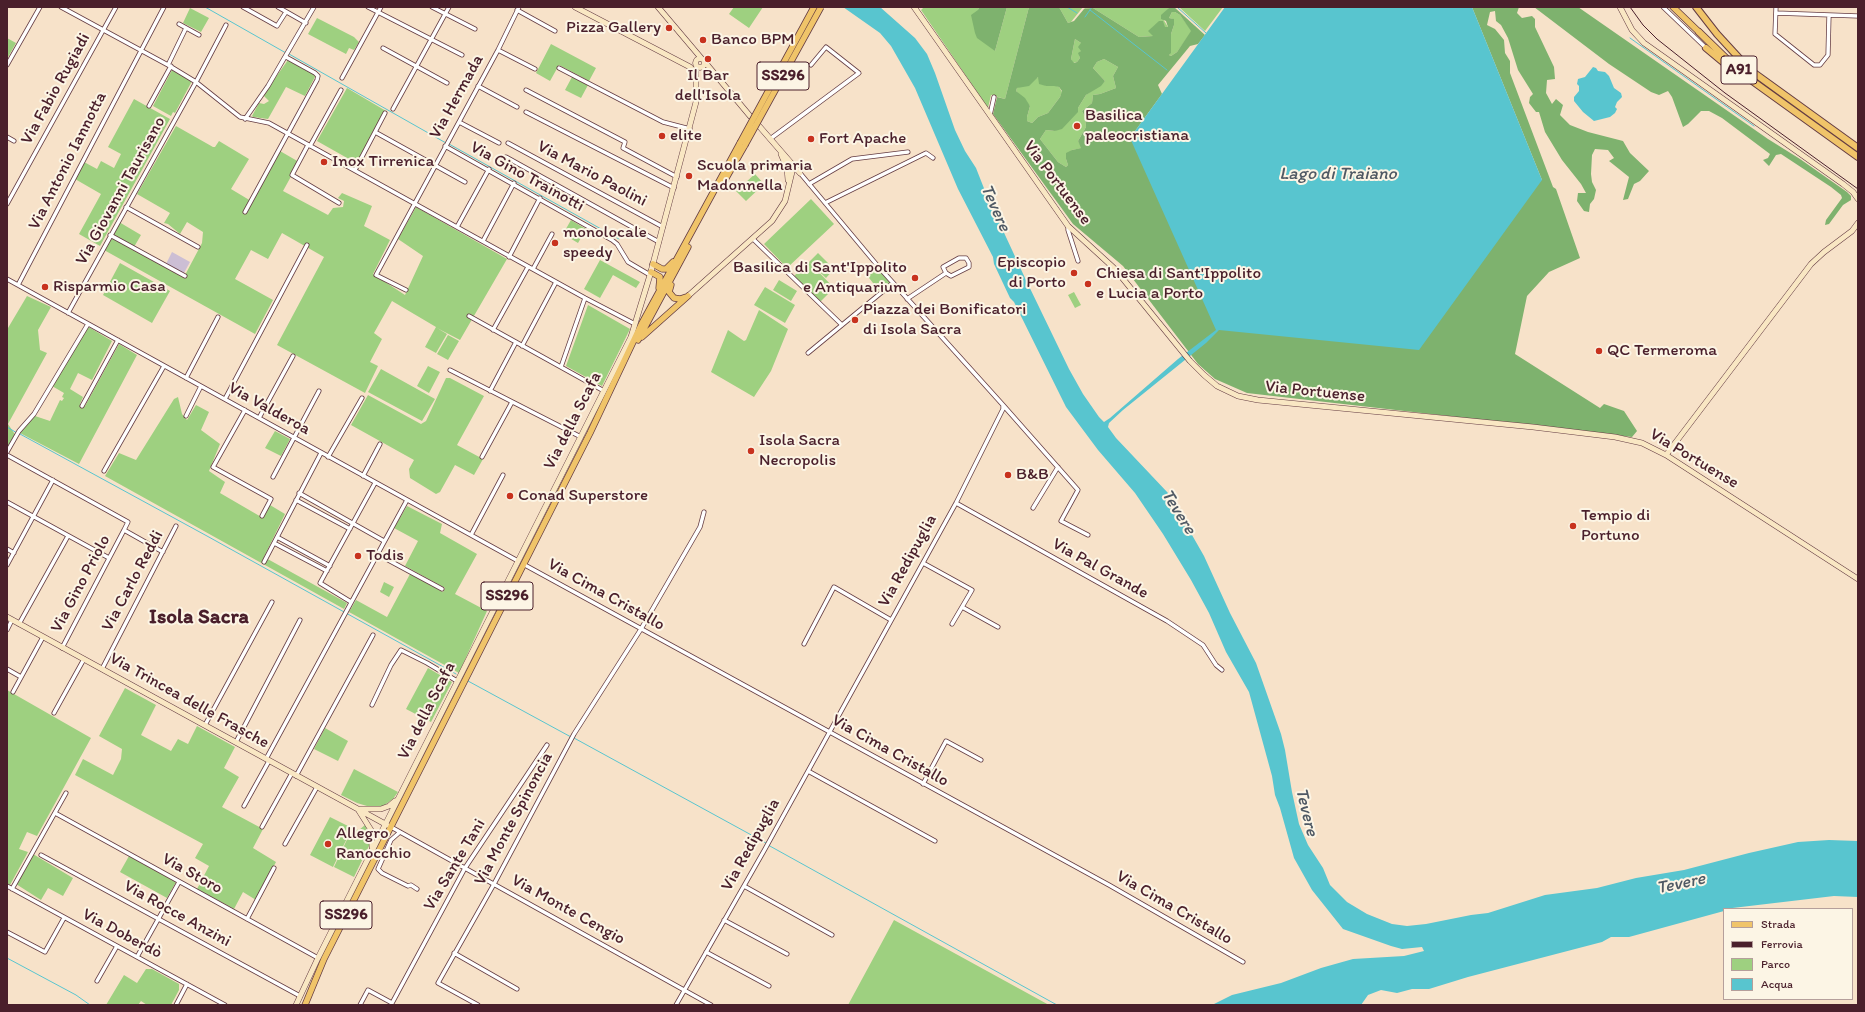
<!DOCTYPE html>
<html>
<head>
<meta charset="utf-8">
<style>
  body { margin:0 }
  #map { position:relative; width:1865px; height:1012px; overflow:hidden; background:#f7e2c9; font-family:Itim,sans-serif }
  canvas { display:block }
  .frame { position:absolute; inset:0; border:8px solid #4a1f2b; pointer-events:none }
  .legend { position:absolute; left:1723px; top:908px; width:130px; height:92px; box-sizing:border-box; background:#fcf5e5; border:1px solid #b59f9b; margin:0; padding:5px 7px; list-style:none; font-size:12px; color:#4a1f2b }
  .legend li { display:flex; align-items:center; gap:8px; height:20px }
  .legend b { width:20px; border:1px solid #b59f9b }
</style>
</head>
<body>
<div id="map">
<canvas width="1865" height="1012"></canvas>
<div class="frame"></div>
<ul class="legend">
<li><b style="height:5px;background:#f0c469"></b>Strada</li>
<li><b style="height:5px;background:#4a1f2b"></b>Ferrovia</li>
<li><b style="height:11px;background:#9ed080"></b>Parco</li>
<li><b style="height:11px;background:#58c5cf"></b>Acqua</li>
</ul>
</div>
<script>
const ctx = document.querySelector('canvas').getContext('2d');
ctx.lineJoin = 'round';
function fillPath(path, color) { ctx.fillStyle = color; ctx.fill(path, 'evenodd'); }
const shape = rows => new Path2D(rows.map(r => 'M' + r).join(''));
function trace(path, color, width, dash) { ctx.strokeStyle = color; ctx.lineWidth = width; ctx.lineCap = dash ? 'butt' : 'round'; ctx.setLineDash(dash || []); ctx.stroke(path); }
function write(font, color, halo, rows, align = 'center') {
  ctx.font = font + ' Itim,sans-serif'; ctx.lineWidth = 4; ctx.setLineDash([]); ctx.textBaseline = 'middle'; ctx.strokeStyle = halo; ctx.fillStyle = color; for (const [text, x, y, turn = 0] of rows) {
    ctx.save(); ctx.translate(x, y); ctx.rotate((+turn || 0) * Math.PI / 180); ctx.textAlign = isNaN(turn) ? turn : align; if (halo) ctx.strokeText(text, 0, 0); ctx.fillText(text, 0, 0); ctx.restore();
  }
}
fillPath(shape([
  [172,252,190,262,184,273,166,264]
]), '#ccbed4');
fillPath(shape([
  [734,7,763,7,749,28,729,14],
  [924,7,979,7,978,10,995,51,1007,7,1029,7,1005,99,991,95,988,108,921,10],
  [1059,7,1083,7,1071,22,1068,23],
  [1086,7,1170,7,1165,13,1163,19,1168,27,1167,28,1156,25,1152,28,1153,36,1139,37,1093,8,1084,9],
  [1179,7,1223,7,1205,31],
  [190,8,209,18,201,32,183,23],
  [1172,12,1175,12,1180,15,1192,31,1177,52,1171,56,1169,55,1171,52,1171,34,1174,25,1173,19,1169,18],
  [317,18,354,37,359,42,354,50,349,48,346,54,308,34],
  [7,38,16,43,7,59],
  [1075,39,1081,43,1081,51,1079,55,1080,58,1077,62,1073,63,1071,59],
  [551,44,596,68,589,81,559,65,550,81,536,73],
  [1104,59,1118,67,1113,76,1116,88,1100,94,1093,95,1092,103,1082,111,1085,117,1086,127,1078,141,1082,148,1072,150,1066,159,1068,165,1066,167,1058,162,1040,139,1046,130,1055,131,1078,108,1086,95,1105,81,1093,68,1097,62],
  [288,60,316,75,305,96,286,87,268,119,253,117,252,116,259,103,264,104,269,101,263,95],
  [172,70,192,81,175,113,173,112,171,116,153,106],
  [572,77,588,85,581,98,565,90],
  [1038,77,1046,86,1054,85,1059,87,1062,92,1060,97,1048,113,1038,117,1032,123,1027,121,1027,117,1030,106,1016,91,1017,88],
  [347,88,386,111,356,163,317,141],
  [134,99,170,119,100,246,79,234,101,194,75,179,84,162,97,169,101,161,114,168,121,154,108,147],
  [176,126,213,147,215,147,219,141,249,159,231,189,251,201,280,151,299,162,283,191,328,215,333,208,343,207,344,201,338,198,342,193,372,206,364,226,390,240,373,274,405,295,423,256,398,239,416,207,507,259,460,340,437,328,447,334,436,353,425,347,436,327,392,301,374,333,382,339,370,362,378,366,365,393,277,345,324,257,282,233,268,259,251,250,235,279,273,300,255,334,104,250,111,237,184,277,202,243,203,232,187,222,180,234,168,224,164,223,170,213,137,194],
  [755,174,764,184,746,201,736,191],
  [811,199,834,224,787,268,764,244],
  [571,220,586,229,578,243,563,234],
  [119,222,141,235,134,247,112,234],
  [818,253,834,269,826,278,809,262],
  [600,260,640,282,636,288,613,275,600,298,584,289],
  [809,262,834,288,820,302,794,276],
  [120,263,170,291,152,323,103,295],
  [876,267,891,283,880,292,866,274],
  [779,280,797,291,791,301,773,290],
  [765,287,795,305,785,323,754,305],
  [1074,292,1081,305,1075,308,1068,295],
  [27,296,51,307,38,330,40,350,47,353,8,424,16,436,7,449,7,327,8,328],
  [588,305,630,329,602,386,566,366],
  [759,310,788,329,771,371,754,397,711,372,728,330,744,341,746,340],
  [87,326,112,341,92,380,78,373,70,389,83,397,80,404,85,406,119,344,137,355,79,464,20,433,35,416,50,421,60,400,62,401,64,398,62,397,64,393,52,386],
  [448,335,459,341,448,360,437,354],
  [428,366,440,372,429,393,417,386],
  [381,369,435,399,422,421,368,392],
  [446,378,450,378,484,396,457,445,483,459,474,475,455,465,440,492,436,494,410,478,409,469,414,460,351,425,368,395,421,424,426,421],
  [178,397,182,414,187,420,196,405,209,412,201,430,220,444,209,471,225,482,220,493,263,518,270,505,285,514,264,557,347,603,344,609,105,476,119,453,136,460,174,399],
  [275,431,290,439,281,456,265,448],
  [407,506,442,524,440,533,477,554,455,594,487,611,459,673,349,612,356,600,387,617,410,574,443,592,445,588,405,566,418,541,394,528],
  [384,582,394,587,389,597,380,592],
  [428,668,452,682,431,722,406,709],
  [125,688,156,705,141,735,171,751,178,739,188,744,197,726,235,747,224,768,239,777,222,807,263,829,253,848,276,862,256,900,243,892,234,909,197,889,209,866,195,858,203,844,75,775,83,759,113,775,121,759,122,749,99,736],
  [7,690,91,738,37,836,27,832,19,849,28,852,10,885,7,883],
  [325,728,348,741,338,761,314,749],
  [354,769,398,792,393,799,383,806,367,806,357,803,341,795],
  [330,817,352,828,333,867,310,855],
  [365,825,370,838,369,846,354,877,334,867,352,829,359,830],
  [33,854,73,878,63,896,48,888,41,900,16,884],
  [129,856,176,882,167,898,120,872],
  [894,920,1049,1005,848,1005],
  [146,969,152,969,179,984,179,990,171,1005,147,1005,141,1001,138,1005,106,1005,124,975,137,983]
]), '#9ed080');
fillPath(shape([
  [979,7,1007,7,995,51,977,38,975,33,971,15,978,10],
  [1029,7,1059,7,1068,23,1074,21,1084,9,1093,8,1139,37,1153,36,1148,31,1159,21,1163,21,1165,27,1168,27,1166,21,1161,19,1161,15,1170,7,1174,7,1205,35,1198,44,1190,46,1158,85,1162,94,1130,138,1542,180,1472,7,1519,7,1517,13,1522,18,1532,16,1535,19,1535,27,1554,67,1555,79,1547,80,1546,93,1552,104,1556,99,1563,105,1560,115,1570,125,1588,132,1623,141,1630,153,1649,171,1640,181,1634,184,1628,199,1623,200,1629,177,1609,161,1614,158,1608,150,1595,149,1592,155,1591,174,1592,182,1596,190,1594,199,1590,204,1589,212,1584,211,1577,201,1578,193,1586,193,1581,184,1562,160,1545,132,1539,112,1536,112,1529,103,1530,97,1533,94,1518,70,1508,38,1501,25,1496,21,1495,11,1490,12,1487,25,1495,29,1504,40,1505,53,1510,61,1510,73,1553,187,1556,189,1580,258,1549,272,1527,296,1515,354,1600,408,1604,404,1624,411,1637,431,1632,437,1247,393,1215,379,1198,364,1123,266,1073,224,993,114,997,97,1005,99],
  [1172,12,1175,12,1180,15,1191,31,1177,52,1171,56,1169,55,1171,53,1171,34,1174,25,1174,19,1169,18],
  [1075,39,1081,43,1078,47,1081,51,1078,53,1080,58,1077,62,1074,63,1071,59],
  [1104,59,1118,67,1113,76,1116,88,1100,94,1093,95,1092,103,1082,111,1085,117,1086,127,1078,141,1081,148,1072,150,1066,153,1066,159,1068,165,1066,167,1058,162,1040,139,1046,130,1055,131,1062,129,1078,112,1078,108,1086,95,1101,86,1105,81,1093,68,1097,62],
  [1038,77,1039,84,1046,86,1054,86,1059,87,1062,91,1060,97,1048,113,1038,117,1032,123,1027,121,1027,117,1030,106,1025,98,1016,91,1017,88,1029,86],
  [1534,7,1578,7,1768,139,1800,159,1847,192,1851,196,1851,200,1843,205,1829,224,1825,225,1826,220,1842,198,1841,195,1831,187,1781,154,1776,155,1769,166,1763,160,1768,158,1770,154,1722,118,1709,111,1701,111,1688,124,1683,127,1672,97,1668,91,1659,95,1651,92,1609,64]
]), '#7eb26e');
fillPath(shape([
  [843,7,880,7,915,38,927,54,935,73,955,130,965,151,976,168,987,196,1025,278,1069,369,1083,394,1099,417,1104,422,1110,418,1178,359,1216,330,1130,138,1225,7,1472,7,1542,180,1419,350,1219,330,1206,343,1123,410,1109,423,1108,427,1116,438,1168,493,1204,556,1230,613,1256,663,1281,734,1285,750,1292,792,1299,824,1308,845,1323,868,1330,885,1347,902,1367,914,1392,924,1407,926,1426,924,1471,915,1488,913,1545,895,1597,888,1636,878,1684,870,1749,853,1798,842,1829,840,1858,841,1858,897,1834,896,1724,909,1724,911,1629,937,1611,937,1602,942,1468,977,1429,989,1412,989,1397,993,1381,990,1368,995,1361,1005,1212,1005,1232,995,1281,983,1321,968,1353,959,1404,956,1424,951,1422,947,1402,949,1391,946,1343,929,1312,890,1294,858,1280,808,1275,795,1272,776,1249,692,1226,652,1209,613,1191,580,1163,534,1135,493,1098,450,1066,407,1014,302,1010,298,994,264,993,257,958,189,915,88,891,46,880,33],
  [1593,67,1596,68,1598,71,1605,72,1609,76,1614,88,1621,93,1622,97,1617,102,1615,107,1617,109,1615,113,1610,117,1594,121,1583,112,1574,101,1574,97,1579,91,1579,86,1577,84,1578,79,1585,77]
]), '#58c5cf');
trace(shape([
  [205,7,286,53],
  [1067,7,1077,13],
  [1177,7,1206,33],
  [1090,10,1167,70],
  [1085,17,1092,7],
  [1630,38,1754,126],
  [289,54,446,143],
  [449,144,619,239],
  [7,427,17,433],
  [20,434,207,536,456,674],
  [468,681,571,737],
  [574,738,766,843],
  [768,845,1057,1005],
  [7,958,76,995,90,1005]
]), '#58c5cf', 1);
const street = shape([
  [61,7,168,65,196,82,240,117,269,123,585,298,635,324],
  [243,7,277,26,286,12],
  [278,7,306,23],
  [368,7,462,55],
  [432,7,475,29],
  [1663,7,1706,48],
  [1776,7,1775,34,1814,65,1820,65,1828,55,1829,15],
  [517,10,555,31],
  [1776,13,1858,16],
  [179,24,199,35],
  [383,48,447,83],
  [498,50,535,69],
  [7,65,40,7],
  [168,65,186,28],
  [559,68,663,122,690,129],
  [342,78,381,7],
  [478,86,517,107],
  [526,90,625,142,623,148,677,177],
  [149,106,171,66],
  [393,109,449,7],
  [526,112,674,188],
  [990,115,994,97],
  [245,119,268,86,314,7],
  [459,122,499,143],
  [375,132,465,182],
  [7,137,14,141],
  [770,139,859,73,826,47,811,65],
  [508,143,663,227],
  [308,145,292,175,339,203],
  [310,146,341,90],
  [445,146,612,240,617,244,628,262,650,275],
  [506,157,659,242],
  [355,170,385,113],
  [809,184,852,159,908,152],
  [825,203,926,153,933,158],
  [7,204,116,7],
  [126,207,198,247],
  [245,212,317,80,318,76,315,73,286,57],
  [1068,226,1068,230,1078,261],
  [457,227,489,169],
  [110,235,185,276],
  [753,239,842,325],
  [483,241,514,183],
  [509,257,540,198],
  [533,269,552,234],
  [7,279,518,561],
  [18,285,164,7],
  [406,290,376,275,498,50,519,7],
  [907,299,946,273,951,276,969,267,969,263,966,258,959,258,943,267,946,273],
  [68,313,196,82,226,25],
  [469,316,604,391],
  [493,330,528,267],
  [522,346,556,282],
  [808,353,893,283],
  [561,367,585,298],
  [450,370,581,437],
  [186,378,218,317],
  [490,391,516,342],
  [225,399,307,245],
  [1003,405,1078,490,1061,521,1088,535],
  [82,406,118,340],
  [245,410,213,467,271,499,262,516],
  [186,416,201,386],
  [259,418,293,356],
  [7,452,19,431,34,414,88,324],
  [7,455,128,522,124,530],
  [328,457,362,398],
  [482,457,512,402],
  [104,471,164,366],
  [363,476,380,444],
  [273,477,319,391],
  [299,493,384,541],
  [296,500,350,529],
  [7,502,109,558],
  [956,503,1167,621,1203,645,1216,665,1222,670],
  [1033,508,1058,467],
  [471,535,503,475],
  [277,537,330,566],
  [274,543,327,571],
  [7,549,14,553],
  [377,554,442,589],
  [264,562,321,453],
  [923,563,972,590,952,624],
  [523,564,1109,885,1243,962],
  [7,565,53,480],
  [351,602,320,583,375,483],
  [962,607,998,627],
  [19,624,68,536],
  [7,630,12,620],
  [804,644,834,587,891,620],
  [62,648,124,530,163,552],
  [7,669,21,677],
  [102,669,176,526],
  [13,692,43,637],
  [372,705,391,665,401,650,427,663,457,681],
  [54,713,84,659],
  [205,725,272,602],
  [236,742,300,620],
  [266,759,407,500],
  [808,771,935,841],
  [296,776,373,635],
  [923,784,946,741,981,760],
  [244,806,269,761],
  [55,813,318,958],
  [262,827,292,773],
  [391,827,711,1005],
  [400,832,391,840,378,869,382,873,408,886,411,885,417,889],
  [285,844,317,787],
  [41,855,300,996],
  [7,886,225,1005],
  [744,886,832,935],
  [12,889,66,793],
  [247,919,274,868],
  [724,920,787,954],
  [7,932,45,952,64,918],
  [706,952,769,986],
  [454,953,517,989],
  [137,957,179,882],
  [97,981,117,946],
  [176,1005,187,984],
  [360,1005,368,990,392,1003],
  [391,1005,465,868,547,745],
  [478,1005,438,983,494,884,574,734,641,629,700,527,704,512],
  [676,1005,765,849,956,503,1003,409,1003,405,877,265,800,173]
]);
const secondary = shape([
  [658,7,702,59],
  [914,7,1068,226,1115,269,1190,361,1204,375,1217,386,1238,396,1258,400,1533,427,1615,437,1642,443,1666,455,1858,579],
  [1620,7,1632,30,1644,43,1843,184,1853,192,1858,199],
  '695.5 63a4.5 4.5 0 1 1 9 0a4.5 4.5 0 1 1-9 0Z',
  [704,61,750,116],
  [759,126,792,164],
  [781,154,787,168,788,180],
  [790,164,793,165,800,173],
  [688,296,772,221,785,201,792,172],
  [1666,455,1811,264,1824,252,1852,231,1858,223],
  [7,617,387,825],
  [360,809,381,809,389,806,395,801],
  [359,811,371,830,372,847],
  [296,1005,318,958,631,337,650,275,696,102,696,73,690,67,575,7]
]);
const primary = shape([
  [1673,7,1699,32],
  [721,187,745,145],
  [653,264,662,269,666,269,673,262],
  [651,272,660,277,659,288],
  [671,285,669,292,674,298,680,299,686,297],
  [642,337,688,296],
  [638,340,688,247],
  [305,1005,324,959,590,433,642,323,740,143]
]);
const highway = shape([
  [1696,7,1717,34,1750,70,1858,148],
  [1699,32,1732,64,1751,80,1858,157],
  [1706,48,1736,73]
]);
trace(street, '#643c43', 5);
trace(secondary, '#643c43', 6);
trace(primary, '#643c43', 7);
trace(highway, '#643c43', 8);
trace(street, '#fff', 3.5);
trace(secondary, '#f9e7c3', 5);
trace(primary, '#f0c469', 5.5);
trace(highway, '#f0c469', 6);
trace(shape([
  [1630,7,1643,25,1657,39,1725,93,1858,189]
]), '#4a1f2b', 1);
const primaryBridge = shape([
  [740,143,814,7],
  [745,145,821,7]
]);
trace(primaryBridge, '#643c43', 7, []);
trace(primaryBridge, '#f0c469', 5.5);
for (const [x, y, r, color] of [
  [669,28,4,"#c8321e"],
  [703,40,4,"#c8321e"],
  [708,59,4,"#c8321e"],
  [1077,126,4,"#c8321e"],
  [662,136,4,"#c8321e"],
  [811,139,4,"#c8321e"],
  [324,162,4,"#c8321e"],
  [689,176,4,"#c8321e"],
  [555,243,4,"#c8321e"],
  [1074,273,4,"#c8321e"],
  [915,278,4,"#c8321e"],
  [1088,284,4,"#c8321e"],
  [45,287,4,"#c8321e"],
  [855,320,4,"#c8321e"],
  [1599,351,4,"#c8321e"],
  [751,451,4,"#c8321e"],
  [1008,475,4,"#c8321e"],
  [510,496,4,"#c8321e"],
  [1573,526,4,"#c8321e"],
  [358,556,4,"#c8321e"],
  [328,844,4,"#c8321e"]
]) { const dot = new Path2D(); dot.arc(x, y, r, 0, 2 * Math.PI); ctx.fillStyle = color; ctx.fill(dot); trace(dot, '#fcf5e5', 1.5); }
for (const [x, y, w] of [
  [1739,70,36],
  [783,76,52],
  [507,596,52],
  [346,915,52]
]) { const box = new Path2D(); box.roundRect(x - w / 2, y - 14, w, 28, 3); ctx.fillStyle = '#fcf5e5'; ctx.fill(box); trace(box, '#4a1f2b', 1); }
write('bold 16px', '#4a1f2b', null, [
  ["A91",1739,70],
  ["SS296",783,76],
  ["SS296",507,596],
  ["SS296",346,915]
]);
write('17px', '#4a1f2b', '#fcf5e5', [
  ["Pizza Gallery",661,28,"right"],
  ["Banco BPM",711,40],
  ["Il Bar",708,76,"center"],
  ["dell'Isola",708,96,"center"],
  ["Basilica",1085,116],
  ["paleocristiana",1085,136],
  ["elite",670,136],
  ["Fort Apache",819,139],
  ["Inox Tirrenica",332,162],
  ["Scuola primaria",697,166],
  ["Madonnella",697,186],
  ["monolocale",563,233],
  ["speedy",563,253],
  ["Episcopio",1066,263,"right"],
  ["di Porto",1066,283,"right"],
  ["Basilica di Sant'Ippolito",907,268,"right"],
  ["e Antiquarium",907,288,"right"],
  ["Chiesa di Sant'Ippolito",1096,274],
  ["e Lucia a Porto",1096,294],
  ["Risparmio Casa",53,287],
  ["Piazza dei Bonificatori",863,310],
  ["di Isola Sacra",863,330],
  ["QC Termeroma",1607,351],
  ["Isola Sacra",759,441],
  ["Necropolis",759,461],
  ["B&B",1016,475],
  ["Conad Superstore",518,496],
  ["Tempio di",1581,516],
  ["Portuno",1581,536],
  ["Todis",366,556],
  ["Allegro",336,834],
  ["Ranocchio",336,854]
], 'left');
write('17px', '#4a1f2b', '#fcf5e5', [
  ["Via Fabio Rugiadi",56,89,-61],
  ["Via Hermada",457,97,-61],
  ["Via Antonio Iannotta",68,161,-63],
  ["Via Mario Paolini",592,174,28],
  ["Via Gino Trainotti",527,177,29],
  ["Via Portuense",1057,183,53],
  ["Via Giovanni Taurisano",121,191,-61],
  ["Via Portuense",1315,392,6],
  ["Via Valderoa",269,409,29],
  ["Via della Scafa",573,421,-63],
  ["Via Portuense",1694,459,31],
  ["Via Redipuglia",908,561,-61],
  ["Via Pal Grande",1100,569,29],
  ["Via Carlo Reddi",133,581,-62],
  ["Via Gino Priolo",81,584,-62],
  ["Via Cima Cristallo",606,595,29],
  ["Via Trincea delle Frasche",189,701,29],
  ["Via della Scafa",427,711,-63],
  ["Via Cima Cristallo",890,751,29],
  ["Via Monte Spinoncia",514,819,-62],
  ["Via Redipuglia",751,845,-61],
  ["Via Sante Tani",455,865,-59],
  ["Via Storo",192,874,29],
  ["Via Cima Cristallo",1174,908,30],
  ["Via Monte Cengio",568,910,29],
  ["Via Rocce Anzini",177,914,29],
  ["Via Doberdò",122,934,28]
]);
write('italic 18px', '#4f5964', '#fcf5e5', [
  ["Lago di Traiano",1338,174],
  ["Tevere",995,208,66],
  ["Tevere",1178,512,58],
  ["Tevere",1306,812,76],
  ["Tevere",1681,884,-12]
]);
write('bold 21px', '#4a1f2b', '#fcf5e5', [
  ["Isola Sacra",199,618]
]);
</script>
</body>
</html>
